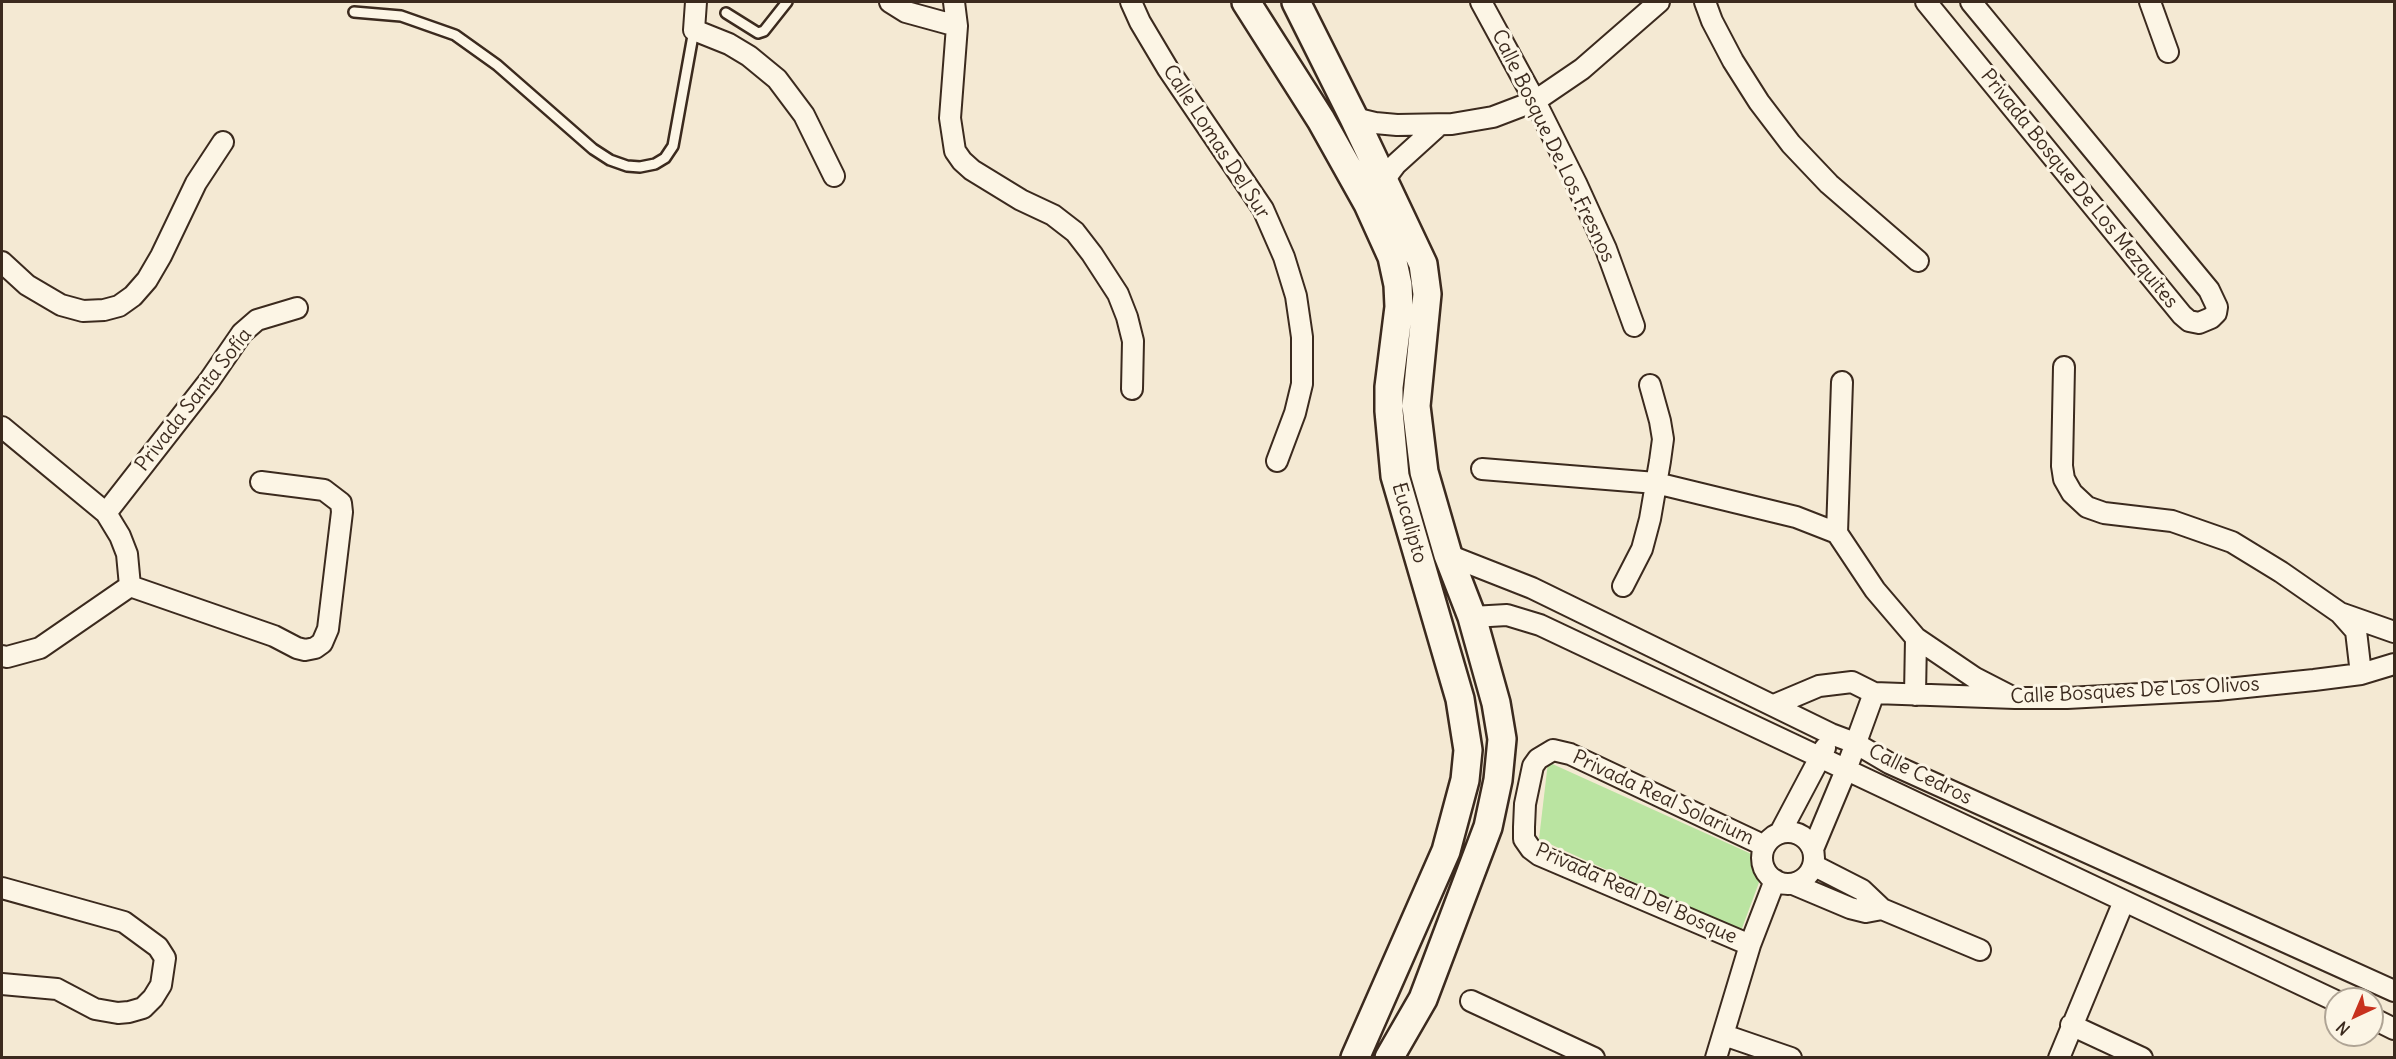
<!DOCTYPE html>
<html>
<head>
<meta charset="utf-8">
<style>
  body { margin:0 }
  #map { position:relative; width:2396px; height:1059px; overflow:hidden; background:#f4e9d3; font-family:Delius,sans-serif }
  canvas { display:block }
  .frame { position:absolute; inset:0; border:3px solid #3b2a1e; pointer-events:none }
  .north { position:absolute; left:2324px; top:987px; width:60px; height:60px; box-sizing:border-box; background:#fcf5e5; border:2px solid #afa495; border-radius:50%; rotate:224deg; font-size:16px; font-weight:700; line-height:24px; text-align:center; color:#3b2a1e }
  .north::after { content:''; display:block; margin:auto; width:21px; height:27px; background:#c8321e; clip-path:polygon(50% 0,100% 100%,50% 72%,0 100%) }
</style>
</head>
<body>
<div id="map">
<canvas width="2396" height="1059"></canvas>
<div class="frame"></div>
<div class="north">N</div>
</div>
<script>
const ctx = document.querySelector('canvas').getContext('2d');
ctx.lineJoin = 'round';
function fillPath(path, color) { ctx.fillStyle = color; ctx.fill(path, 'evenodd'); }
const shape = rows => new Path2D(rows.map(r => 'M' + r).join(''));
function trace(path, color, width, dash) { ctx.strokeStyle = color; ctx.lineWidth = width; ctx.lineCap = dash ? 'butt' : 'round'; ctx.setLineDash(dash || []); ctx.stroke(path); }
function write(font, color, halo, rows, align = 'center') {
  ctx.font = font + ' Delius,sans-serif'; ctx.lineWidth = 6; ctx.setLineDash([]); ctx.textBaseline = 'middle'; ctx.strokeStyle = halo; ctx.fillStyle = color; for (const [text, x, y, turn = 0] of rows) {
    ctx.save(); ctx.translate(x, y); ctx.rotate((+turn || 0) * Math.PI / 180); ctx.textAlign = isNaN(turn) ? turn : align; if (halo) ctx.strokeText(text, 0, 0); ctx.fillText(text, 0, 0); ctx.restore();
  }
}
fillPath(shape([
  [1548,762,1758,857,1761,877,1741,931,1539,839]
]), '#bae4a1');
const lane = shape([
  [354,12,401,16,455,35,497,65,593,149,610,160,627,166,640,167,655,164,665,158,673,146,694,30],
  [726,13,758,33,764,31,787,2]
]);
const street = shape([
  [696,2,694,30,729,44,749,56,777,79,804,115,834,176],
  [890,2,906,12,957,26],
  [954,2,957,26,950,118,955,151,962,161,972,170,1021,200,1053,215,1075,232,1092,254,1118,294,1127,317,1133,341,1132,389],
  [1131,2,1140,22,1168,69,1263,209,1284,257,1296,296,1302,337,1302,384,1295,413,1277,461],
  [1481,2,1535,101,1576,183,1606,249,1634,326],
  [1705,2,1712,21,1733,61,1759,102,1791,144,1829,184,1918,261],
  [1926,2,2182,315,2189,321,2199,323,2211,318,2216,313,2217,307,2209,290,1971,2],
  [2150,2,2168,52],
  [1354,118,1375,123,1397,125,1452,124,1493,117,1535,101,1582,69,1659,2],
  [1384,180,1396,164,1439,125],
  [2,262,27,285,61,305,83,311,104,310,119,306,133,296,147,280,161,256,196,183,223,142],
  [2064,367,2062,466,2064,479,2072,493,2087,507,2104,513,2172,521,2232,542,2281,572,2340,613,2394,632],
  [1842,382,1837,533,1875,590,1916,638,1975,678,2010,696],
  [2,427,106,513,120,536,127,554,130,586,40,648,7,657,2,656],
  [1482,469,1656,483,1796,517,1837,533],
  [106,513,209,381,242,333,257,320,297,308],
  [1448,555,1532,588,1831,734,1855,743,1889,763,2394,991],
  [130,586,274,636,297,648,305,650,315,648,322,643,328,629,342,512,341,503,324,490,261,482],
  [1623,586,1642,549,1650,519,1660,461,1663,439,1660,421,1650,385],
  [2340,613,2356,631,2361,674],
  [1472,617,1507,615,1540,625,2336,1001],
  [1915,695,1916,638],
  [1774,705,1819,686,1852,682,1874,693,2015,698,2067,698,2217,690,2314,680,2361,674,2394,664],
  '1762 858a26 26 0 1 1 52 0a26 26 0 1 1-52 0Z',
  [1780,833,1825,748],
  [1813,849,1846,770,1874,693],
  [1813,865,1862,890,1882,909,1980,950],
  [1793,884,1850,908,1866,912,1882,909],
  [2,888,124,922,158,947,165,958,161,985,153,998,143,1008,129,1012,118,1013,95,1009,57,989,2,984],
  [1750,945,1539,855,1531,849,1524,839,1524,827,1525,804,1533,766,1538,759,1553,750,1570,754,1765,846],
  [1471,1001,1594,1058],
  [2372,1018,2394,1029],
  [2071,1025,2142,1058],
  [1724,1035,1791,1058],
  [1716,1058,1750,945,1775,880],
  [2059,1058,2124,901]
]);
const secondary = shape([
  [1246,2,1321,120,1368,204,1392,257,1398,285,1399,307,1389,387,1389,411,1395,476,1460,699,1468,750,1465,780,1446,851,1355,1058],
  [1296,2,1354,118,1423,264,1427,294,1416,406,1424,472,1448,555,1472,617,1496,703,1502,739,1498,780,1488,827,1423,999,1389,1058]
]);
trace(lane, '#3b2a1e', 14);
trace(street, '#3b2a1e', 24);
trace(secondary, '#3b2a1e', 32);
trace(lane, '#fcf5e5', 9);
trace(street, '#fcf5e5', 20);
trace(secondary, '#fcf5e5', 27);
write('20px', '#3b2a1e', '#fcf5e5', [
  ["Calle Lomas Del Sur",1216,142,57],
  ["Calle Bosque De Los Fresnos",1553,146,64],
  ["Privada Bosque De Los Mezquites",2079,189,51],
  ["Privada Santa Sofía",194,400,-52],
  ["Eucalipto",1409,523,74],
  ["Calle Bosques De Los Olivos",2135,691,-3],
  ["Calle Cedros",1920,775,26],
  ["Privada Real Solarium",1663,798,25],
  ["Privada Real Del Bosque",1636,894,24]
]);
</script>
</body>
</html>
